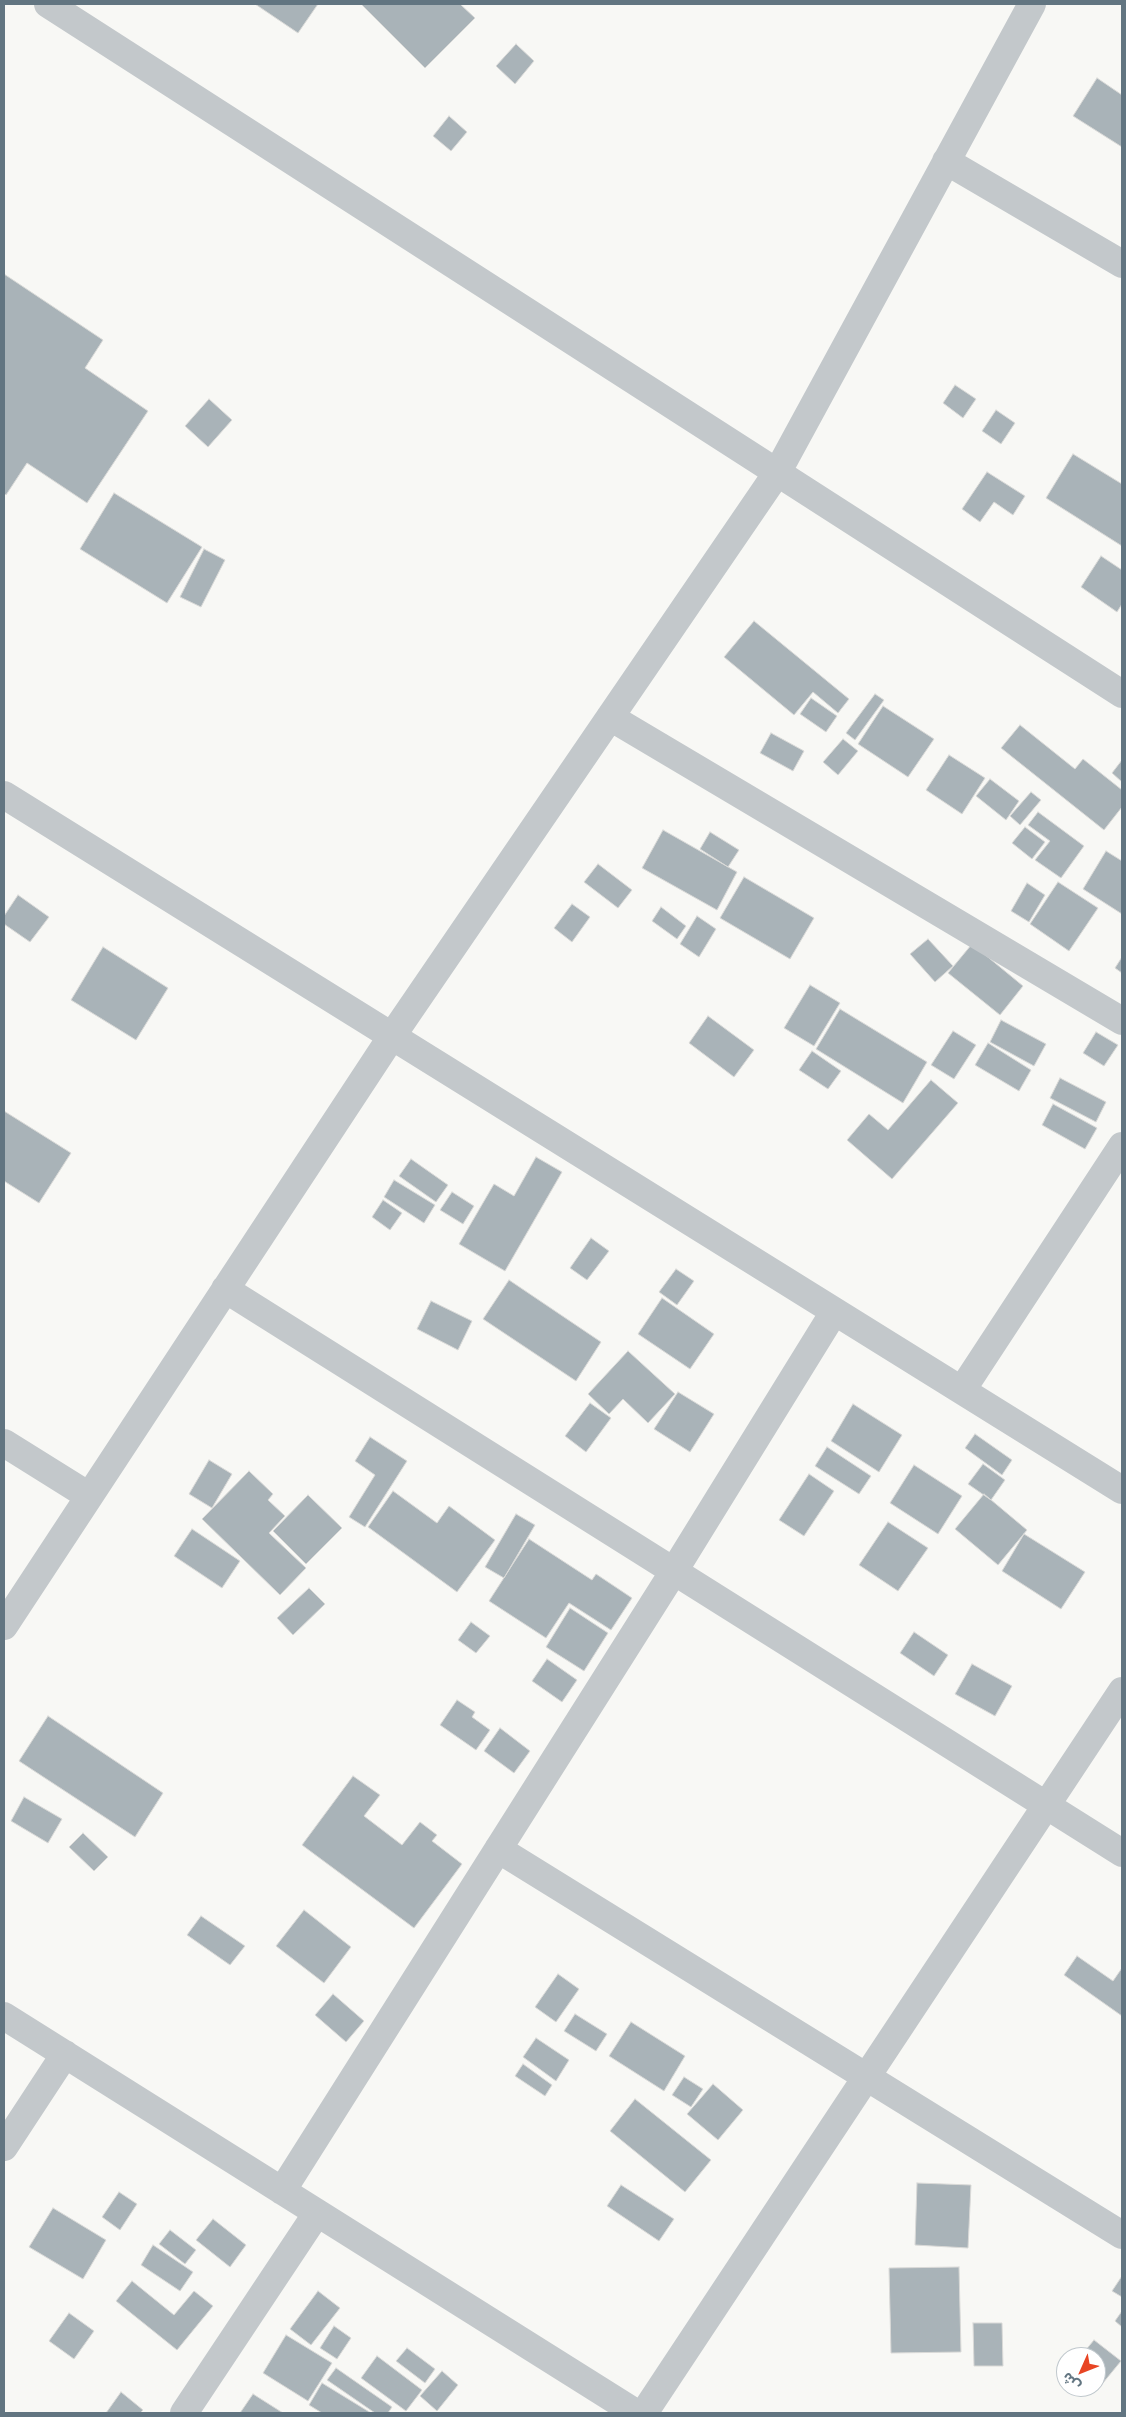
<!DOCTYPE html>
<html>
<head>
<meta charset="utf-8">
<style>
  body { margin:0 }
  #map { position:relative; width:1126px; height:2417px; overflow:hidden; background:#f8f8f5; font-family:Manrope,"Noto Sans Arabic",sans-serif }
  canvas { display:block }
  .frame { position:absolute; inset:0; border:5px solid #627581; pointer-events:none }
  .north { position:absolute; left:1056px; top:2347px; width:50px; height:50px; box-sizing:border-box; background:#fff; border:1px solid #c0c8cd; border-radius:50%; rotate:226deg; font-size:14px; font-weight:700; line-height:20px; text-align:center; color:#627581 }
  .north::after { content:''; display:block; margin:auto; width:18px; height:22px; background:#e84524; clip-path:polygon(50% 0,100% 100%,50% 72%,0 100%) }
</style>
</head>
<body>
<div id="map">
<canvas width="1126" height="2417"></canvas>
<div class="frame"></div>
<div class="north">ش</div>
</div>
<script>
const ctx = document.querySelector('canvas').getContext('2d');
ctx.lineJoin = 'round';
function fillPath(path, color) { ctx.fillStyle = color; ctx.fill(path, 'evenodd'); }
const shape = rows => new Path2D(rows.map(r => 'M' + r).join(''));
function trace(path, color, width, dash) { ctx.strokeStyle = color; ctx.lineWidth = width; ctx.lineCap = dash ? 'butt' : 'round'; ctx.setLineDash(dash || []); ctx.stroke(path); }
const building = shape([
  [255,4,318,4,298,33,255,4],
  [361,4,460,4,475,18,425,68,361,4],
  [516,44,534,61,515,84,496,66,516,44],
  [1097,78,1122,95,1122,147,1073,116,1097,78],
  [449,116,467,132,451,151,433,136,449,116],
  [4,274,103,340,85,368,148,411,87,503,27,463,6,495,4,493,4,274],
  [955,385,976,399,963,418,943,403,955,385],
  [209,399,232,420,208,447,185,426,209,399],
  [996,410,1015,423,1001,444,982,431,996,410],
  [1073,454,1122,484,1122,546,1046,498,1073,454],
  [987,472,1025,496,1013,515,994,502,980,522,962,509,987,472],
  [114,493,202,547,167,603,80,549,114,493],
  [204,549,225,560,201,607,180,597,204,549],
  [1101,556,1122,570,1122,604,1117,612,1081,587,1101,556],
  [754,621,849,699,838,713,813,692,794,715,724,657,754,621],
  [875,694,884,700,855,740,846,733,875,694],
  [811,698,837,716,826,732,800,714,811,698],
  [883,706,934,739,908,777,858,744,883,706],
  [1020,725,1075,769,1083,759,1122,790,1122,807,1104,830,1001,748,1020,725],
  [771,733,804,751,793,771,760,753,771,733],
  [843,739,858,751,838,775,823,762,843,739],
  [949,755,985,778,962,814,926,790,949,755],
  [1122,760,1122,782,1112,773,1122,760],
  [990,779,1019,801,1006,820,976,796,990,779],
  [1031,792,1041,800,1020,825,1010,816,1031,792],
  [1038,812,1084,846,1061,878,1035,860,1050,841,1028,825,1038,812],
  [1025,827,1045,842,1032,859,1012,843,1025,827],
  [663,830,737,872,717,910,642,868,663,830],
  [710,832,739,850,728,867,700,849,710,832],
  [1106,851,1122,861,1122,914,1083,889,1106,851],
  [598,864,632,890,618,908,584,882,598,864],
  [744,877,814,918,790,959,720,918,744,877],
  [1058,882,1098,908,1069,951,1030,924,1058,882],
  [1027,883,1045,895,1029,922,1011,911,1027,883],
  [18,895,49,917,30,942,4,924,4,916,18,895],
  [572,904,590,917,572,942,554,928,572,904],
  [661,907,686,926,677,939,652,921,661,907],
  [697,916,716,929,699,957,680,944,697,916],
  [928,939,953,966,935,982,910,954,928,939],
  [972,944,1023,986,1000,1015,948,973,972,944],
  [103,947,168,988,136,1040,71,1000,103,947],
  [1122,957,1122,973,1115,968,1122,957],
  [810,985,840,1003,814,1046,784,1028,810,985],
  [840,1009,927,1062,903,1103,816,1049,840,1009],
  [708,1016,754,1050,734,1077,689,1043,708,1016],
  [1001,1020,1046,1044,1034,1066,990,1042,1001,1020],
  [953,1031,976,1045,954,1079,931,1065,953,1031],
  [1096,1032,1118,1045,1104,1066,1083,1053,1096,1032],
  [988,1043,1031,1070,1019,1091,975,1065,988,1043],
  [812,1051,841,1071,828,1089,799,1070,812,1051],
  [1060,1078,1106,1102,1096,1122,1050,1098,1060,1078],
  [931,1080,958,1103,892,1179,847,1140,869,1114,888,1130,931,1080],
  [1053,1104,1097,1128,1085,1149,1042,1125,1053,1104],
  [4,1111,71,1153,39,1203,4,1181,4,1111],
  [536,1157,562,1172,505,1271,459,1244,494,1184,514,1196,536,1157],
  [411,1159,448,1185,436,1202,399,1176,411,1159],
  [394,1180,435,1205,424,1223,384,1197,394,1180],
  [452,1192,474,1206,463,1224,440,1210,452,1192],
  [383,1200,402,1213,390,1230,372,1217,383,1200],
  [591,1238,609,1251,587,1280,570,1268,591,1238],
  [676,1269,694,1281,677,1305,659,1292,676,1269],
  [509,1280,601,1342,576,1381,483,1319,509,1280],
  [662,1298,714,1334,690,1369,638,1334,662,1298],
  [431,1301,472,1321,458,1350,417,1329,431,1301],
  [628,1351,675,1394,648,1423,623,1399,609,1414,588,1394,628,1351],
  [678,1392,714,1414,690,1452,654,1429,678,1392],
  [590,1403,611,1418,586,1452,565,1436,590,1403],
  [853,1404,902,1435,879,1472,831,1441,853,1404],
  [975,1434,1012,1460,1002,1475,965,1448,975,1434],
  [370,1437,407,1461,365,1527,349,1517,375,1475,355,1461,370,1437],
  [827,1447,871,1476,859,1494,815,1466,827,1447],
  [209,1460,232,1474,212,1508,189,1494,209,1460],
  [983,1464,1005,1480,991,1500,968,1484,983,1464],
  [914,1465,962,1496,938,1534,890,1503,914,1465],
  [249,1471,273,1494,268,1500,285,1516,269,1533,306,1568,280,1595,202,1519,249,1471],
  [809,1474,834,1491,804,1536,779,1520,809,1474],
  [393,1491,437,1523,449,1506,495,1540,457,1592,368,1527,393,1491],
  [984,1494,1027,1530,998,1565,955,1529,984,1494],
  [308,1495,342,1528,306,1564,273,1531,308,1495],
  [516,1514,535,1525,504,1578,485,1567,516,1514],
  [888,1522,928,1548,898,1591,859,1565,888,1522],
  [192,1529,240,1561,222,1588,174,1556,192,1529],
  [1024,1534,1085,1572,1061,1609,1002,1571,1024,1534],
  [529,1539,592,1580,596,1574,632,1598,611,1630,569,1603,546,1638,489,1601,529,1539],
  [309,1588,325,1604,293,1635,277,1618,309,1588],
  [570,1608,608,1633,584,1671,546,1647,570,1608],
  [471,1622,490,1636,476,1653,458,1640,471,1622],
  [914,1632,948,1655,934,1676,900,1653,914,1632],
  [547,1659,577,1680,562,1702,532,1681,547,1659],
  [972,1664,1012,1686,995,1716,955,1694,972,1664],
  [457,1700,475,1712,472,1717,490,1730,476,1750,440,1725,457,1700],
  [48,1716,163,1793,135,1837,19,1761,48,1716],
  [500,1728,530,1751,514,1773,484,1751,500,1728],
  [353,1776,380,1795,364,1816,402,1845,420,1822,437,1835,432,1841,462,1864,414,1928,302,1845,353,1776],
  [24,1797,62,1819,48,1843,11,1821,24,1797],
  [83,1833,108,1857,94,1871,69,1847,83,1833],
  [304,1910,351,1947,324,1983,276,1946,304,1910],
  [201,1916,245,1946,230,1965,187,1935,201,1916],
  [1077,1956,1113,1981,1122,1968,1122,2016,1064,1975,1077,1956],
  [558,1974,579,1989,556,2022,535,2007,558,1974],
  [333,1994,364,2021,346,2042,315,2015,333,1994],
  [575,2014,607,2034,596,2051,564,2031,575,2014],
  [631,2022,685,2056,664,2091,609,2056,631,2022],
  [536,2038,569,2060,556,2081,523,2057,536,2038],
  [523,2064,552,2085,545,2096,515,2076,523,2064],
  [684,2077,703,2089,691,2107,672,2095,684,2077],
  [713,2084,743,2110,718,2140,687,2114,713,2084],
  [635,2099,711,2160,685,2192,610,2131,635,2099],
  [917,2183,971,2185,968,2248,915,2245,917,2183],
  [621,2185,674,2219,659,2241,607,2206,621,2185],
  [119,2192,137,2204,120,2230,102,2217,119,2192],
  [53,2208,106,2240,83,2279,29,2247,53,2208],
  [213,2219,246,2245,230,2267,196,2240,213,2219],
  [170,2230,196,2250,185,2264,159,2244,170,2230],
  [153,2245,193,2272,180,2291,141,2265,153,2245],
  [959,2267,961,2352,891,2353,889,2268,959,2267],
  [1122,2276,1122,2297,1112,2291,1122,2276],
  [132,2281,174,2315,194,2291,213,2306,177,2350,116,2301,132,2281],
  [318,2291,340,2308,311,2345,290,2329,318,2291],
  [1122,2311,1122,2327,1115,2321,1122,2311],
  [69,2313,94,2331,74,2359,49,2341,69,2313],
  [973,2323,1002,2323,1003,2366,974,2366,973,2323],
  [334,2326,351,2338,337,2359,320,2348,334,2326],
  [286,2335,332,2363,308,2401,263,2373,286,2335],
  [1094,2340,1121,2361,1098,2389,1095,2387,1096,2357,1080,2357,1094,2340],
  [407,2348,435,2369,425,2383,396,2361,407,2348],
  [377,2356,422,2390,406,2411,361,2378,377,2356],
  [336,2368,392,2407,388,2413,375,2413,327,2380,336,2368],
  [442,2371,458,2385,437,2411,420,2396,442,2371],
  [322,2383,371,2413,322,2413,309,2405,322,2383],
  [121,2392,143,2410,140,2413,106,2413,121,2392],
  [253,2394,283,2413,240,2413,253,2394]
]);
fillPath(building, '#a9b3b8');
trace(building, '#d9d9d7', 1);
trace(shape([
  [48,4,1122,694],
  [946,161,1122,264],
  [610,717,1122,1021],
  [4,795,1122,1490],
  [225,1289,1122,1853],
  [962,1390,1122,1146],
  [4,1443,89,1496],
  [4,1626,392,1036,777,473,1032,4],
  [498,1849,1122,2235],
  [4,2016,636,2413],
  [4,2147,65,2054],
  [282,2191,674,1571,834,1312],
  [184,2413,317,2213],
  [644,2413,1122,1691]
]), '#c3c8cb', 28);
</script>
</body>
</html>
